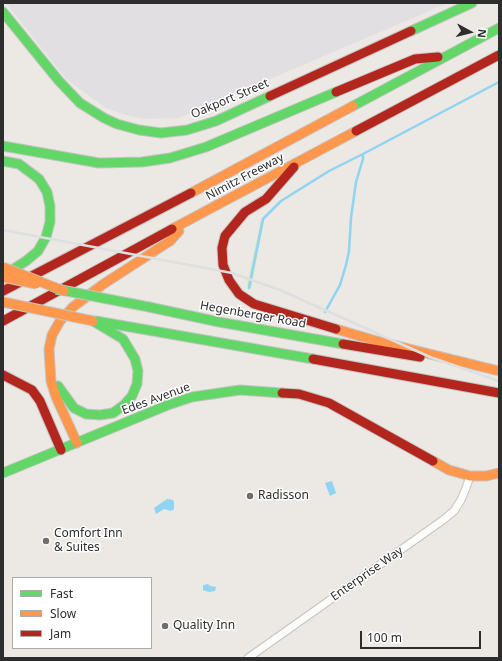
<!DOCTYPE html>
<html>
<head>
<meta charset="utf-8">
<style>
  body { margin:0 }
  #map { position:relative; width:502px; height:661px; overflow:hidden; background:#ece8e3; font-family:"Noto Sans",sans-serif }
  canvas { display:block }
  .frame { position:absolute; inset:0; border:4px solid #2d2d2d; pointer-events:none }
  .legend { position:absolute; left:12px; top:577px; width:140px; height:72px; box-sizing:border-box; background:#fff; border:1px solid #ababab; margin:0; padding:5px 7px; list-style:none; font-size:12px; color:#2d2d2d }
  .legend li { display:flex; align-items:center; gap:8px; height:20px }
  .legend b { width:20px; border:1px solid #ababab }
  .north { position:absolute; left:450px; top:12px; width:40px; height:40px; -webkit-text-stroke:3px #fff; paint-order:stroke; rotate:97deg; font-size:11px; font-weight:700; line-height:16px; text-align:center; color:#2d2d2d }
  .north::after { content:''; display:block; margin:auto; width:14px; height:18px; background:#2d2d2d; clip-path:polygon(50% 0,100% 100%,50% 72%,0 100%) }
  .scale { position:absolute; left:360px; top:631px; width:121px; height:18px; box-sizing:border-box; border:2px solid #2d2d2d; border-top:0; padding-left:5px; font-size:12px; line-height:14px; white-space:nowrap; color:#2d2d2d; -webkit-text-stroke:3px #fff; paint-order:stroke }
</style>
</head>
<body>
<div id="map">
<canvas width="502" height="661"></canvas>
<div class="frame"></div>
<ul class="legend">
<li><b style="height:5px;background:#63d668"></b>Fast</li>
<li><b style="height:5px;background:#ff974d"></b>Slow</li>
<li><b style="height:5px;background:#b3261e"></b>Jam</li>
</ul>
<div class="north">N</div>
<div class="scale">100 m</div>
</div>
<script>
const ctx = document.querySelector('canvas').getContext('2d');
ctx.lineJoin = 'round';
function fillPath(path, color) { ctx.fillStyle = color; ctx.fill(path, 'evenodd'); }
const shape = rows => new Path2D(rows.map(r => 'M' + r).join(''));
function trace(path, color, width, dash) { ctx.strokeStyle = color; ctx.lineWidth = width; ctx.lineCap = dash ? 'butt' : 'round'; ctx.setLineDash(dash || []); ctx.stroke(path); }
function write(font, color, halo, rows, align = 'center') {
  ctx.font = font + ' "Noto Sans",sans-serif'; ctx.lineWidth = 3; ctx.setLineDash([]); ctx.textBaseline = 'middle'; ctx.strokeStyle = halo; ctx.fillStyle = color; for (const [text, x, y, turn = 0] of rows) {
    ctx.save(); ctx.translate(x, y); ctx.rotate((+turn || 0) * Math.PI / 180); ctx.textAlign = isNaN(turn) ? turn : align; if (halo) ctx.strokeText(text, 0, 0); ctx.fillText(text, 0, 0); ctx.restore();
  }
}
fillPath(shape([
  [6,3,448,3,179,118,145,119,125,115,106,108,66,79]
]), '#e2dfe2');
fillPath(shape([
  [263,219,264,221,251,288,249,288,247,286,261,220]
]), '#cae9b9');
fillPath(shape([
  [332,481,336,493,330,496,325,483],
  [167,499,173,500,174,502,174,509,171,511,164,509,156,514,154,508],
  [208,584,210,586,216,587,215,591,209,592,203,590,203,585]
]), '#90d3f3');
trace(shape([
  [249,288,263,219,281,201,329,171,363,154],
  [325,312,340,285,346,265,349,251,351,218,356,182,363,159,363,154,499,82]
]), '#90d3f3', 2.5);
const street = shape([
  [248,658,443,520,454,511,461,500,466,488,470,476]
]);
const fast = shape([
  [3,12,59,81,80,103,104,118,117,124,139,130,161,133,187,130,216,121,270,96],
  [411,31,472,3],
  [353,106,499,28],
  [3,146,99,163,142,162,170,158,206,147,336,92],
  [3,161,19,164,39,179,47,192,50,206,50,222,46,237,38,251,26,261,4,275],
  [149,307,219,322,343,344],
  [96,321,313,359],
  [58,386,74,408,86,414,100,415,113,413,124,405,132,396,137,384,138,371,135,359,123,339,93,321],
  [3,473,168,405,192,397,240,390,282,393]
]);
const slow = shape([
  [191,193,353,106],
  [172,229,356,131],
  [336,329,373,340,499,371],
  [77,443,56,397,51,381,49,349,52,335,60,321,73,307,102,285,170,241,179,231],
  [433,461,449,470,470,476,486,476,499,473]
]);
const jam = shape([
  [336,92,415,59,438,57],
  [270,96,411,31],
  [356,131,499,55],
  [294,167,266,199,245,212,225,236,222,248,223,265,229,280,239,294,254,304,336,329],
  [3,291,191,193],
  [3,321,172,229],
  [343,344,420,357],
  [313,359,499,393],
  [3,375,32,390,40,401,61,450],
  [282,393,299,394,329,403,433,461]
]);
trace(street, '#c5c4c4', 9);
trace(fast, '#c5c4c4', 11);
trace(slow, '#c5c4c4', 11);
trace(jam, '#c5c4c4', 11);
trace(street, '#fcfcfb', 7);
trace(fast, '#63d668', 9);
trace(slow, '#ff974d', 9);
trace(jam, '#b3261e', 9);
trace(shape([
  [3,230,232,273,280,290,430,357,499,381]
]), '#dedfe0', 2.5);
const fastBridge = shape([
  [56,289,149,307]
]);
const slowBridge = shape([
  [3,267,64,291],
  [3,277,36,284],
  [3,302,93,321]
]);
trace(fastBridge, '#c6c5c3', 11, []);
trace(slowBridge, '#c6c5c3', 11, []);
trace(fastBridge, '#63d668', 9);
trace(slowBridge, '#ff974d', 9);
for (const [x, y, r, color] of [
  [250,496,4,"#706e6d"],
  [46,541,4,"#706e6d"],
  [165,626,4,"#706e6d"]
]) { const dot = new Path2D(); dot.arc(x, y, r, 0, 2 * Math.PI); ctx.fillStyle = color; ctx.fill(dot); trace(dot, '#fff', 1.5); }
write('12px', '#2d2d2d', '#fff', [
  ["Oakport Street",230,99,-23],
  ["Nimitz Freeway",245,177,-28],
  ["Hegenberger Road",253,315,10],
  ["Edes Avenue",156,399,-20],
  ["Enterprise Way",367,574,-35]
]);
write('12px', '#2d2d2d', '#fff', [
  ["Radisson",258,496],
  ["Comfort Inn",54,534],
  ["& Suites",54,548],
  ["Quality Inn",173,626]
], 'left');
</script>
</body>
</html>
